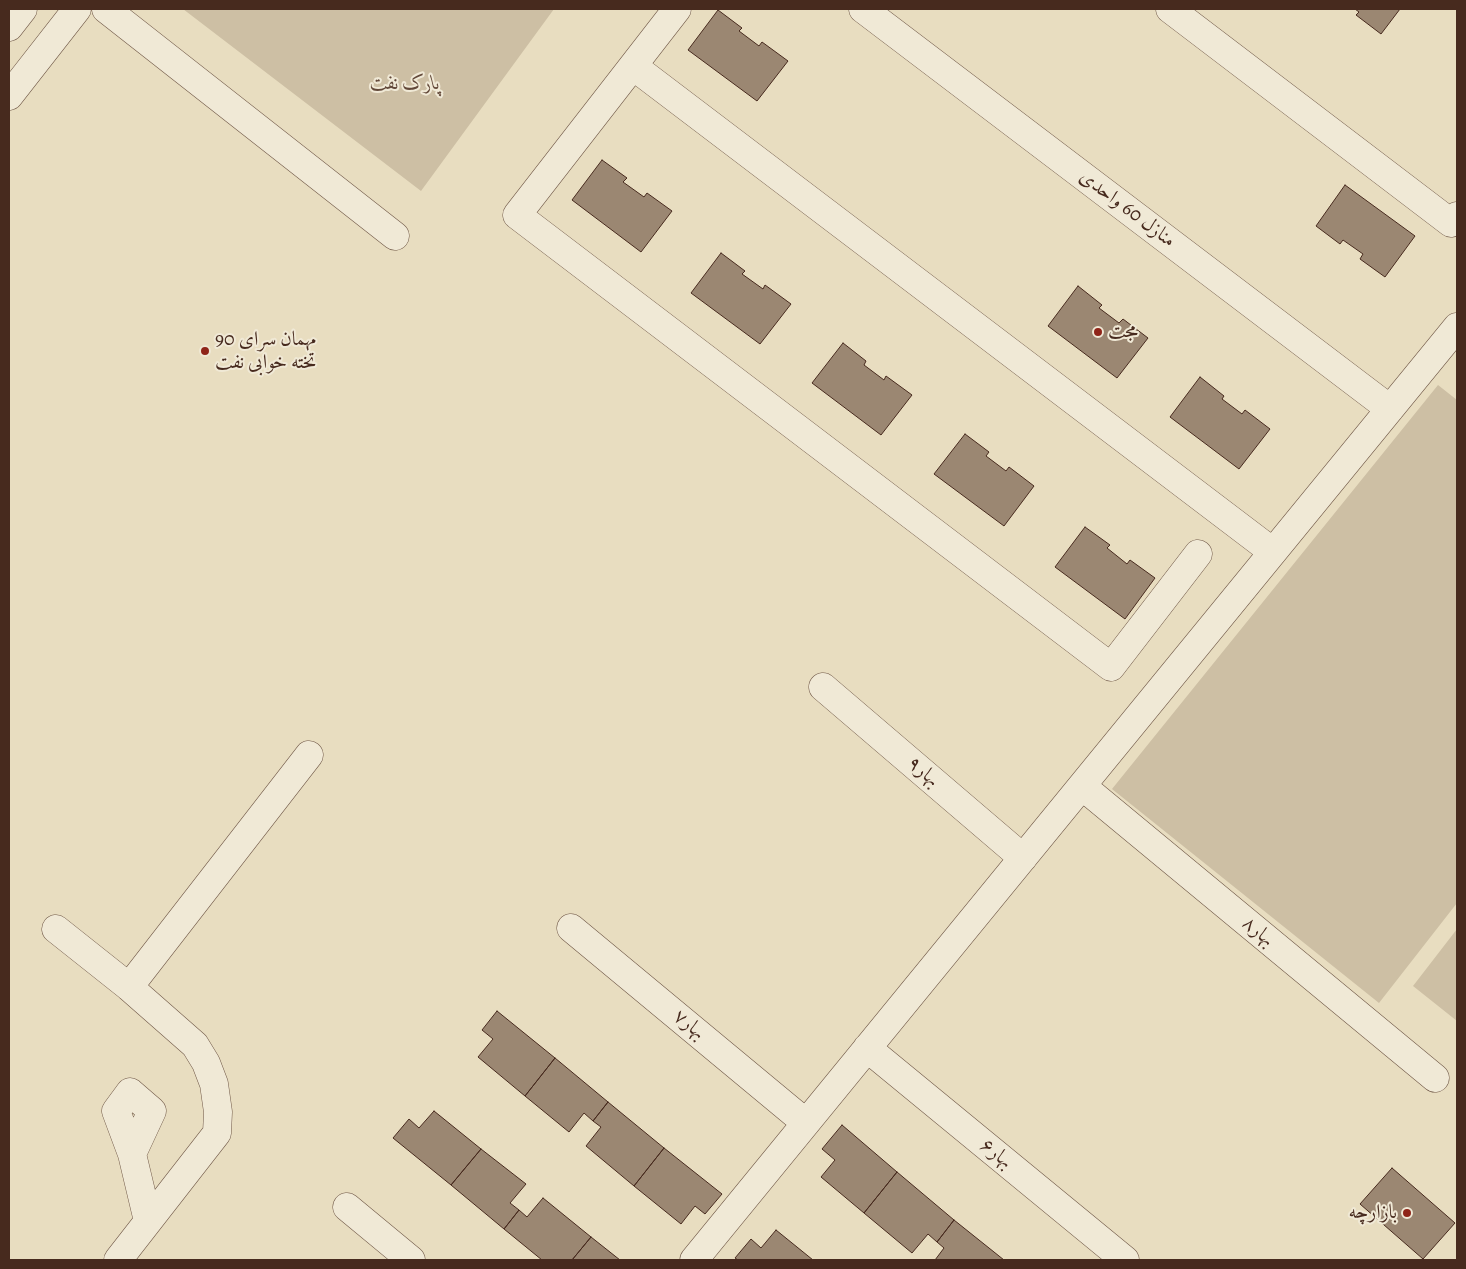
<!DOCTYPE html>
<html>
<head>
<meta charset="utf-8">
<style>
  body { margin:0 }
  #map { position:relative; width:1466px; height:1269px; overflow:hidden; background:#e8ddc0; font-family:Alegreya,serif }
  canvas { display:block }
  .frame { position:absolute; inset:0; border:10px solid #472a1e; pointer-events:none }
</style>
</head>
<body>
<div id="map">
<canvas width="1466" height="1269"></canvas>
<div class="frame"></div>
</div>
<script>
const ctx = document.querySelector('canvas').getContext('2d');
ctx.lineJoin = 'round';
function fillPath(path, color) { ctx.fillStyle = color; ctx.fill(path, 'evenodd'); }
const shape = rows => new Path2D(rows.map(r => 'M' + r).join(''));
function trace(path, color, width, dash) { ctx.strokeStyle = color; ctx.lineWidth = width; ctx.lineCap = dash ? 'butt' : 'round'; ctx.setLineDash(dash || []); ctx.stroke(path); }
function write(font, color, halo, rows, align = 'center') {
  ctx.font = font + ' Alegreya,Amiri,serif'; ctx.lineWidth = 4; ctx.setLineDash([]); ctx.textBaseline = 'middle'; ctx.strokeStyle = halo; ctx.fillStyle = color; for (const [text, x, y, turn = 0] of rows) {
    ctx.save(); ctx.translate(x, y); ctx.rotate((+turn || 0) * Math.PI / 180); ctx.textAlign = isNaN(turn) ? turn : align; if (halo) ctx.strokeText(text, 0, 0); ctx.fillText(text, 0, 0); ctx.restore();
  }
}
fillPath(shape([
  [183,9,554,9,421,191],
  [1438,385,1457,400,1457,903,1379,1003,1112,789],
  [1457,929,1457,1021,1413,986]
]), '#cdbfa4');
const building = shape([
  [1355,9,1400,9,1381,34,1356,15,1359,12,1355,9],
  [718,10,742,28,739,31,759,46,762,42,788,61,757,101,688,50,718,10],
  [602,160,627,178,623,182,644,197,647,193,672,211,641,252,572,200,602,160],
  [1345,185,1415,236,1385,277,1360,259,1363,254,1343,240,1340,244,1316,226,1345,185],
  [721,253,745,271,742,274,763,289,765,285,791,304,760,344,691,293,721,253],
  [1078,286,1102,305,1099,308,1119,323,1123,319,1148,338,1117,378,1048,326,1078,286],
  [843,343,866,361,864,365,884,380,886,376,912,395,881,435,812,383,843,343],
  [1200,377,1224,396,1222,399,1242,414,1245,410,1270,429,1239,469,1170,417,1200,377],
  [965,434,989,452,986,456,1006,471,1009,467,1034,486,1004,526,934,474,965,434],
  [1085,527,1110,545,1107,548,1127,564,1130,560,1155,578,1125,619,1055,567,1085,527],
  [497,1011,555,1058,525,1096,478,1057,493,1039,482,1030,497,1011],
  [555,1058,608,1102,593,1121,584,1113,569,1132,525,1096,555,1058],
  [608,1102,664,1148,634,1186,586,1146,601,1127,593,1121,608,1102],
  [434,1111,481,1149,451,1185,393,1138,409,1119,419,1128,434,1111],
  [842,1125,897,1172,864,1213,821,1177,835,1160,822,1149,842,1125],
  [664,1148,722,1194,705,1214,695,1206,681,1224,634,1186,664,1148],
  [481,1149,526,1184,510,1203,519,1210,504,1229,451,1185,481,1149],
  [1392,1168,1455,1223,1423,1259,1360,1204,1392,1168],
  [897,1172,954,1220,937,1242,928,1234,912,1253,864,1213,897,1172],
  [543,1198,591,1237,572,1260,542,1260,504,1229,519,1210,527,1217,543,1198],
  [954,1220,1004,1260,935,1260,944,1248,937,1242,954,1220],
  [776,1230,813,1260,738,1260,735,1258,751,1239,761,1248,776,1230],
  [591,1237,620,1260,572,1260,591,1237]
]);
fillPath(building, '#9b8772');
trace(building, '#472a1e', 1);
const minor = shape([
  [106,9,395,236],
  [677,9,517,215,1111,667,1198,554],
  [863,9,1390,409],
  [1170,9,1451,223,1457,216],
  [9,27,23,9],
  [633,66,1273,552],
  [9,96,77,9],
  [823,687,1023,858],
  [1082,786,1435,1078],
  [571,928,806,1123],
  [56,929,129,987,195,1045,206,1063,214,1084,218,1112,217,1133,118,1260],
  [129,987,309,755],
  [867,1048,1125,1260],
  [132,1154,116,1111,130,1092,152,1111,132,1154,148,1221],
  [347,1207,411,1260],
  [694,1260,1457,327]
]);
trace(minor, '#6f5746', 29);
trace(minor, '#f0e9d6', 28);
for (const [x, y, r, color] of [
  [1098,332,5,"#8f2418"],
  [205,351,5,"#8f2418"],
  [1407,1213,5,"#8f2418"]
]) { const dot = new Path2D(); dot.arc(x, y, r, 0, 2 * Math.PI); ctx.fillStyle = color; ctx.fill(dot); trace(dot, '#f0e9d6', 2); }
write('italic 20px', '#624839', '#f0e9d6', [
  ["پارک نفت",405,84]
]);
write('20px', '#472a1e', '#f0e9d6', [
  ["منازل 60 واحدی",1127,209,37],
  ["بهار۹",923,772,41],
  ["بهار۸",1258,932,40],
  ["بهار۷",689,1025,40],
  ["بهار۶",996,1154,39]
]);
write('20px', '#472a1e', '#f0e9d6', [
  ["مجت",1108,332],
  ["مهمان سرای 90",215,340],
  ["تخته خوابی نفت",215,363],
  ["بازارچه",1397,1213,"right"]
], 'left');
</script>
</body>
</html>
